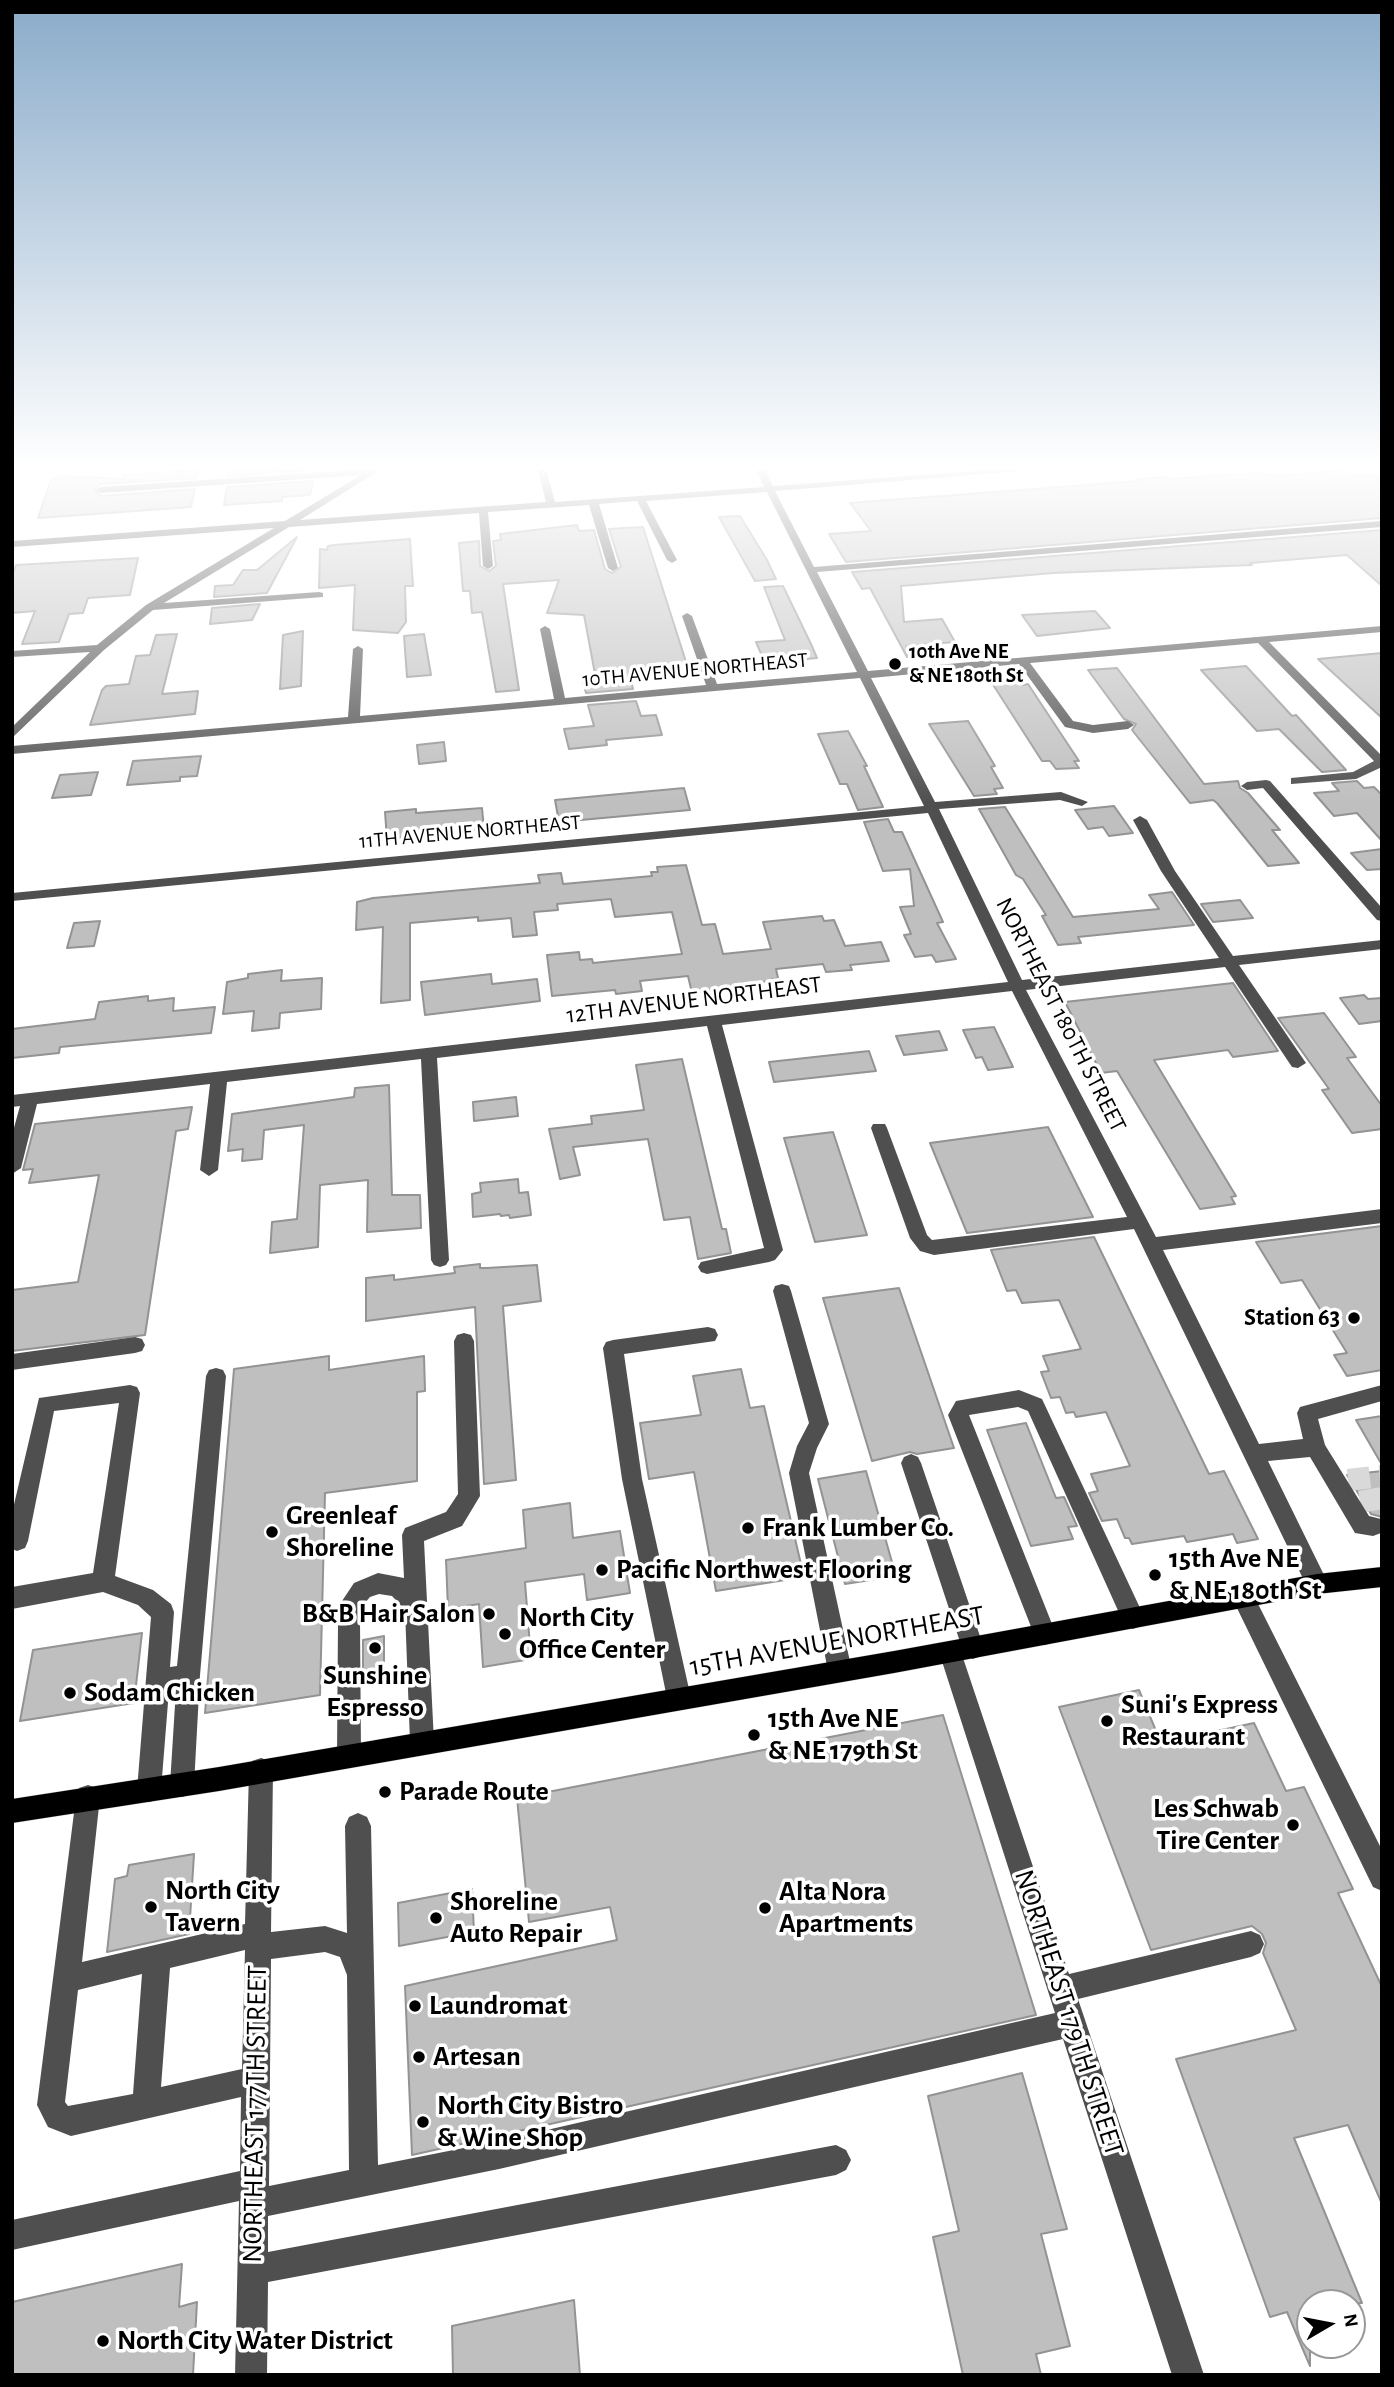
<!DOCTYPE html>
<html>
<head>
<meta charset="utf-8">
<style>
  body { margin:0 }
  #map { position:relative; width:1394px; height:2387px; overflow:hidden; background:#fff; font-family:"Alegreya Sans",sans-serif }
  canvas { display:block }
  .frame { position:absolute; inset:0; border:14px solid #000; pointer-events:none }
  .north { position:absolute; left:1296px; top:2289px; width:70px; height:70px; box-sizing:border-box; background:#fff; border:2px solid #999; border-radius:50%; rotate:80deg; font-size:19px; font-weight:700; line-height:28px; text-align:center; color:#000 }
  .north::after { content:''; display:block; margin:auto; width:24px; height:32px; background:#000; clip-path:polygon(50% 0,100% 100%,50% 72%,0 100%) }
</style>
</head>
<body>
<div id="map">
<canvas width="1394" height="2387"></canvas>
<div class="frame"></div>
<div class="north">N</div>
</div>
<script>
const ctx = document.querySelector('canvas').getContext('2d');
ctx.lineJoin = 'round';
function fillPath(path, color) { ctx.fillStyle = color; ctx.fill(path, 'evenodd'); }
const shape = rows => new Path2D(rows.map(r => 'M' + r).join(''));
function trace(path, color, width, dash) { ctx.strokeStyle = color; ctx.lineWidth = width; ctx.lineCap = dash ? 'butt' : 'round'; ctx.setLineDash(dash || []); ctx.stroke(path); }
function write(font, color, halo, rows, align = 'center') {
  ctx.font = font + ' "Alegreya Sans",sans-serif'; ctx.lineWidth = 7; ctx.setLineDash([]); ctx.textBaseline = 'middle'; ctx.strokeStyle = halo; ctx.fillStyle = color; for (const [text, x, y, turn = 0] of rows) {
    ctx.save(); ctx.translate(x, y); ctx.rotate((+turn || 0) * Math.PI / 180); ctx.textAlign = isNaN(turn) ? turn : align; if (halo) ctx.strokeText(text, 0, 0); ctx.fillText(text, 0, 0); ctx.restore();
  }
}
const building = shape([
  [199,470,197,478,101,484,94,489,101,496,195,489,191,507,38,518,51,480,62,476,122,479,123,475,199,470],
  [229,470,312,470,228,476,229,470],
  [1343,470,1351,476,1382,475,1382,518,846,562,829,534,871,531,850,503,1139,481,1137,479,1166,477,1168,479,1255,473,1275,476,1343,470],
  [313,481,310,495,282,497,282,501,224,505,227,487,313,481],
  [740,516,767,560,776,579,755,581,719,517,740,516],
  [577,525,579,531,594,530,605,569,612,573,621,567,609,529,643,527,687,665,629,672,633,689,586,693,581,675,595,674,584,615,547,613,559,580,503,584,519,690,496,692,482,612,472,613,470,591,463,591,459,543,479,541,480,566,489,571,496,566,493,541,501,540,500,534,577,525],
  [1382,530,1382,586,1347,555,1250,563,1252,565,1053,573,901,586,904,622,942,619,955,642,906,646,907,657,870,588,862,589,852,572,1382,530],
  [297,537,267,593,214,597,215,586,233,585,243,570,257,570,297,537],
  [410,539,413,586,405,586,406,622,398,633,353,630,355,585,319,588,320,549,327,550,328,546,334,545,410,539],
  [138,558,130,595,88,598,83,613,69,614,59,642,22,644,35,611,12,613,12,576,16,565,138,558],
  [783,586,811,644,817,658,765,663,756,642,785,640,764,587,783,586],
  [260,604,252,620,210,624,212,608,260,604],
  [1095,611,1110,628,1037,636,1022,615,1095,611],
  [303,631,301,686,280,689,283,635,303,631],
  [177,634,162,694,198,691,195,714,90,725,102,690,106,686,129,684,136,656,150,655,156,635,177,634],
  [424,634,431,675,407,677,404,636,424,634],
  [1382,653,1382,718,1318,659,1382,653],
  [1246,666,1292,716,1296,715,1346,770,1322,772,1279,729,1257,731,1201,670,1246,666],
  [1117,668,1204,784,1238,781,1240,788,1248,793,1280,830,1272,830,1299,863,1268,866,1217,803,1213,800,1190,803,1132,730,1136,724,1124,719,1088,670,1117,668],
  [1019,678,1023,685,1028,684,1079,761,1074,761,1079,768,1056,769,1050,761,1042,761,990,680,1019,678],
  [636,701,641,716,656,715,662,735,606,740,607,745,569,749,564,729,594,726,588,705,636,701],
  [968,721,995,766,991,767,1003,788,994,789,997,794,974,796,929,724,968,721],
  [848,731,867,766,864,766,883,807,858,810,847,784,840,784,818,734,848,731],
  [444,742,446,761,419,764,417,745,444,742],
  [201,756,197,776,180,777,180,781,127,785,133,761,201,756],
  [98,772,91,795,52,798,60,775,98,772],
  [1357,781,1364,788,1374,787,1382,795,1382,841,1357,813,1334,816,1314,793,1339,791,1332,783,1357,781],
  [684,788,690,810,559,822,555,800,684,788],
  [1114,806,1133,833,1109,836,1103,827,1088,829,1075,810,1114,806],
  [1005,807,1073,917,1159,909,1149,895,1172,892,1194,925,1078,937,1081,943,1058,945,1042,916,1046,915,1023,879,1016,875,979,809,1005,807],
  [482,808,484,829,387,839,385,812,416,809,416,813,482,808],
  [888,819,894,832,902,832,943,922,937,923,956,959,936,962,932,955,915,957,904,935,911,934,900,907,914,906,910,869,883,871,864,822,888,819],
  [1382,849,1382,869,1367,870,1351,853,1382,849],
  [686,865,702,925,715,924,723,954,771,949,763,922,822,916,824,921,834,920,845,946,881,942,889,961,850,965,852,970,826,972,823,964,776,969,778,978,768,981,692,993,688,976,640,981,642,991,616,994,615,990,552,996,547,955,579,952,580,960,592,959,593,963,682,954,672,912,615,917,611,899,557,904,558,910,534,912,537,935,513,937,511,918,478,921,478,917,410,923,410,1000,381,1003,383,927,356,930,357,902,373,898,540,883,538,875,561,873,563,884,652,876,651,872,658,872,657,867,686,865],
  [1240,900,1253,918,1213,922,1201,904,1240,900],
  [100,921,94,946,67,948,74,923,100,921],
  [282,970,281,981,322,978,321,1009,280,1013,279,1028,252,1031,254,1011,223,1014,227,982,248,978,248,974,282,970],
  [491,974,492,984,537,979,540,1001,425,1015,421,982,491,974],
  [1233,983,1278,1051,1233,1057,1228,1050,1154,1060,1236,1196,1231,1197,1235,1204,1200,1209,1117,1071,1101,1073,1065,1002,1233,983],
  [1364,995,1368,999,1382,998,1382,1021,1359,1024,1340,998,1364,995],
  [148,996,148,1001,174,998,173,1011,215,1007,211,1033,60,1047,59,1053,12,1058,12,1029,95,1019,99,1002,148,996],
  [1324,1013,1356,1057,1347,1058,1382,1106,1382,1129,1352,1133,1322,1090,1329,1089,1278,1018,1324,1013],
  [994,1027,1013,1067,988,1070,982,1057,976,1058,963,1030,994,1027],
  [939,1031,947,1050,904,1055,896,1036,939,1031],
  [869,1051,876,1071,774,1082,769,1062,869,1051],
  [682,1059,722,1229,726,1229,731,1253,698,1259,690,1217,664,1220,648,1139,573,1147,580,1175,560,1179,549,1129,592,1124,591,1116,644,1110,636,1065,682,1059],
  [389,1085,392,1195,420,1195,421,1228,367,1232,368,1180,320,1185,318,1247,270,1253,272,1222,297,1219,304,1125,264,1130,262,1159,242,1161,243,1149,228,1151,232,1114,354,1097,355,1088,389,1085],
  [516,1097,518,1116,474,1121,473,1102,516,1097],
  [192,1107,188,1129,176,1131,145,1335,12,1351,12,1290,78,1282,99,1175,29,1183,33,1169,23,1170,35,1124,192,1107],
  [1048,1127,1093,1217,967,1233,930,1143,1048,1127],
  [833,1132,867,1235,815,1242,784,1138,833,1132],
  [518,1179,519,1193,528,1192,531,1215,510,1218,509,1215,501,1216,500,1214,473,1217,472,1194,481,1192,480,1183,518,1179],
  [1382,1226,1382,1370,1347,1376,1334,1355,1347,1353,1302,1280,1281,1283,1256,1242,1382,1226],
  [1094,1237,1209,1474,1224,1471,1258,1539,1237,1543,1233,1534,1187,1542,1184,1536,1132,1544,1129,1538,1125,1538,1117,1519,1102,1521,1089,1493,1098,1491,1091,1474,1130,1466,1106,1412,1076,1417,1074,1412,1066,1413,1060,1397,1051,1398,1041,1372,1049,1371,1043,1356,1081,1349,1059,1300,1022,1303,1016,1290,1007,1291,991,1250,1094,1237],
  [480,1264,480,1268,487,1268,537,1265,541,1301,503,1306,516,1480,484,1484,475,1307,366,1321,366,1278,394,1275,394,1280,455,1273,454,1267,480,1264],
  [899,1288,954,1448,917,1454,910,1452,872,1461,823,1298,899,1288],
  [329,1356,329,1370,424,1356,425,1391,417,1392,417,1481,325,1493,320,1695,205,1713,234,1369,329,1356],
  [741,1369,750,1408,764,1406,804,1577,716,1591,694,1472,649,1479,640,1423,701,1415,693,1376,741,1369],
  [1382,1416,1382,1465,1356,1420,1382,1416],
  [1026,1423,1056,1498,1064,1497,1077,1526,1068,1527,1073,1539,1031,1546,987,1430,1026,1423],
  [866,1471,896,1576,845,1584,818,1479,866,1471],
  [1382,1471,1382,1517,1371,1514,1347,1475,1382,1471],
  [570,1503,573,1538,620,1531,630,1593,587,1600,584,1574,525,1582,531,1659,483,1667,479,1604,448,1609,446,1560,526,1548,523,1510,570,1503],
  [142,1633,134,1703,20,1721,33,1650,142,1633],
  [384,1636,384,1681,363,1684,363,1640,384,1636],
  [1139,1690,1161,1743,1254,1723,1286,1791,1304,1787,1353,1889,1338,1893,1382,1987,1382,2204,1348,2125,1294,2138,1362,2303,1310,2303,1310,2366,1287,2312,1270,2317,1176,2059,1296,2030,1263,1953,1266,1943,1262,1934,1252,1926,1151,1950,1059,1707,1139,1690],
  [943,1715,1036,2015,412,2155,405,1986,617,1940,610,1907,529,1922,517,1798,943,1715],
  [194,1854,189,1934,107,1952,115,1879,127,1876,129,1865,194,1854],
  [472,1889,474,1932,399,1946,398,1903,472,1889],
  [1022,2073,1067,2229,1041,2234,1070,2346,1036,2354,1041,2375,963,2375,933,2237,959,2231,928,2096,1022,2073],
  [182,2264,179,2307,197,2302,193,2375,12,2375,12,2302,182,2264],
  [574,2300,580,2375,453,2375,452,2326,574,2300]
]);
fillPath(building, '#bfbfbf');
trace(building, '#939393', 2);
trace(shape([
  [1348,1480,1382,1476],
  [1360,1502,1382,1498]
]), '#d9d9d9', 22, [22, 10]);
const major = shape([
  [1382,1567,1382,1587,1317,1594,894,1673,219,1791,12,1823,12,1799,219,1767,894,1651,1317,1574,1382,1567]
]);
trace(major, '#dbdbdb', 1);
fillPath(shape([
  [355,470,380,470,300,520,546,502,538,470,546,470,555,502,764,487,756,470,765,470,773,486,989,470,1033,470,775,491,814,567,1382,521,1382,527,817,572,868,671,1382,626,1382,632,1269,642,1382,756,1382,767,1356,779,1291,784,1291,778,1353,772,1374,761,1258,643,1030,663,1073,721,1093,725,1128,721,1134,725,1128,729,1093,733,1065,727,1019,664,871,678,935,802,1061,792,1088,802,1082,806,1060,800,939,809,1022,980,1219,958,1161,871,1133,820,1140,816,1147,820,1175,871,1233,956,1382,940,1382,949,1239,965,1306,1063,1298,1068,1292,1067,1225,967,1026,990,1156,1237,1382,1209,1382,1223,1163,1250,1259,1444,1303,1439,1297,1413,1300,1407,1382,1385,1382,1401,1318,1419,1325,1445,1369,1516,1381,1519,1381,1533,1373,1536,1355,1533,1310,1457,1268,1461,1325,1577,1328,1584,1325,1591,1317,1594,1309,1591,1134,1229,934,1255,920,1251,910,1238,871,1128,873,1124,885,1124,887,1128,927,1235,932,1240,1127,1217,1012,991,722,1025,783,1250,775,1260,769,1262,707,1274,701,1272,698,1267,701,1262,764,1248,707,1026,437,1058,449,1260,446,1265,440,1267,434,1265,431,1260,421,1059,227,1082,218,1170,209,1176,200,1170,210,1084,37,1104,21,1168,12,1174,12,1135,20,1106,12,1107,12,1095,1008,982,928,813,12,901,12,893,924,806,860,678,12,754,12,746,348,717,353,649,358,646,363,649,360,716,554,699,540,629,545,626,550,629,565,698,706,685,682,616,687,613,692,616,717,684,857,672,767,492,646,501,677,560,672,563,667,560,637,501,599,504,618,568,613,571,608,568,589,505,488,512,493,566,488,569,483,566,479,513,289,527,164,603,319,592,323,593,323,597,153,610,104,650,12,738,12,727,90,652,12,657,12,651,97,645,146,605,274,528,12,547,12,541,285,521,361,475,101,493,96,490,101,487,355,470],
  [1266,780,1270,781,1382,908,1382,921,1377,920,1263,788,1247,790,1241,786,1247,782,1266,780],
  [782,1284,789,1286,791,1291,829,1424,817,1448,809,1473,852,1671,848,1679,840,1682,832,1679,828,1671,789,1473,797,1446,809,1423,773,1291,775,1286,782,1284],
  [708,1327,715,1329,718,1335,715,1341,624,1354,642,1479,691,1698,687,1706,679,1710,671,1706,667,1698,622,1479,603,1348,606,1342,613,1340,708,1327],
  [464,1333,471,1335,474,1341,480,1496,462,1526,424,1541,434,1742,431,1751,422,1754,413,1751,410,1742,405,1610,392,1596,379,1594,370,1597,363,1605,360,1623,361,1755,358,1764,349,1767,340,1764,337,1755,338,1623,342,1601,354,1583,378,1573,404,1578,402,1535,405,1528,446,1512,458,1494,454,1341,457,1335,464,1333],
  [135,1337,142,1339,145,1345,142,1351,135,1353,12,1370,12,1354,135,1337],
  [216,1368,223,1370,226,1376,200,1675,194,1785,191,1794,182,1797,173,1794,170,1785,176,1689,169,1690,161,1790,158,1799,149,1802,140,1799,137,1790,151,1617,138,1605,103,1592,12,1609,12,1587,93,1573,119,1403,54,1411,28,1541,25,1548,17,1551,12,1549,12,1513,39,1398,130,1385,137,1387,140,1393,115,1576,153,1590,171,1604,174,1612,170,1667,177,1666,206,1376,209,1370,216,1368],
  [1019,1390,1042,1399,1141,1610,1144,1618,1141,1626,1133,1629,1125,1626,1028,1411,1018,1407,969,1415,1056,1634,1053,1642,1045,1645,1037,1642,948,1415,956,1401,1019,1390],
  [911,1454,918,1457,921,1463,984,1648,981,1656,973,1659,965,1656,962,1648,901,1463,904,1457,911,1454],
  [1243,1586,1251,1590,1382,1850,1382,1891,1373,1887,1235,1604,1232,1597,1235,1590,1243,1586],
  [950,1641,958,1644,961,1652,1069,1974,1251,1931,1260,1935,1264,1944,1260,1953,1251,1957,1078,1999,1204,2375,1172,2375,1063,2039,499,2169,268,2216,268,2252,836,2145,846,2150,851,2160,846,2170,836,2175,268,2282,267,2375,235,2375,239,2201,12,2250,12,2220,240,2171,241,2097,71,2136,48,2127,37,2105,76,1797,79,1788,88,1785,97,1788,100,1797,82,1962,245,1924,249,1770,252,1761,261,1758,270,1761,273,1770,271,1932,325,1926,347,1933,345,1826,349,1817,358,1813,367,1817,371,1826,378,2165,499,2141,1055,2013,939,1652,942,1644,950,1641],
  [245,1950,242,2069,161,2087,170,1968,245,1950],
  [325,1952,340,1957,347,1975,349,2170,269,2186,271,1959,325,1952],
  [142,1974,133,2094,68,2106,65,2102,78,1990,142,1974]
]), '#4f4f4f');
fillPath(major, '#000');
const sky = ctx.createLinearGradient(0, 0, 0, 804);
sky.addColorStop(0, '#8aabca');
sky.addColorStop(0.58, '#fff');
sky.addColorStop(1, '#ffffff00');
ctx.fillStyle = sky;
ctx.fillRect(0, 0, 1394, 804);
for (const [x, y, r, color] of [
  [895,664,7,"#000"],
  [1354,1318,7,"#000"],
  [748,1528,7,"#000"],
  [272,1532,7,"#000"],
  [602,1570,7,"#000"],
  [1155,1575,7,"#000"],
  [489,1614,7,"#000"],
  [505,1634,7,"#000"],
  [375,1648,7,"#000"],
  [70,1693,7,"#000"],
  [1107,1721,7,"#000"],
  [754,1735,7,"#000"],
  [385,1792,7,"#000"],
  [1293,1825,7,"#000"],
  [151,1907,7,"#000"],
  [765,1908,7,"#000"],
  [436,1918,7,"#000"],
  [415,2006,7,"#000"],
  [419,2057,7,"#000"],
  [423,2122,7,"#000"],
  [103,2341,7,"#000"]
]) { const dot = new Path2D(); dot.arc(x, y, r, 0, 2 * Math.PI); ctx.fillStyle = color; ctx.fill(dot); trace(dot, '#fff', 2.5); }
write('bold 21px', '#000', '#fff', [
  ["10th Ave NE",909,652],
  ["& NE 180th St",909,676]
], 'left');
write('21px', '#000', '#fff', [
  ["10TH AVENUE NORTHEAST",695,670,-5],
  ["11TH AVENUE NORTHEAST",470,832,-5]
]);
write('24px', '#000', '#fff', [
  ["12TH AVENUE NORTHEAST",694,1000,-7],
  ["NORTHEAST 180TH STREET",1061,1015,63]
]);
write('bold 24px', '#000', '#fff', [
  ["Station 63",1340,1318]
], 'right');
write('bold 28px', '#000', '#fff', [
  ["Greenleaf",286,1516],
  ["Shoreline",286,1548],
  ["Frank Lumber Co.",762,1528],
  ["15th Ave NE",1169,1559],
  ["& NE 180th St",1169,1591],
  ["Pacific Northwest Flooring",616,1570],
  ["B&B Hair Salon",475,1614,"right"],
  ["North City",519,1618],
  ["Office Center",519,1650],
  ["Sunshine",375,1676,"center"],
  ["Espresso",375,1708,"center"],
  ["Sodam Chicken",84,1693],
  ["Suni's Express",1121,1705],
  ["Restaurant",1121,1737],
  ["15th Ave NE",768,1719],
  ["& NE 179th St",768,1751],
  ["Parade Route",399,1792],
  ["Les Schwab",1279,1809,"right"],
  ["Tire Center",1279,1841,"right"],
  ["North City",165,1891],
  ["Tavern",165,1923],
  ["Alta Nora",779,1892],
  ["Apartments",779,1924],
  ["Shoreline",450,1902],
  ["Auto Repair",450,1934],
  ["Laundromat",429,2006],
  ["Artesan",433,2057],
  ["North City Bistro",437,2106],
  ["& Wine Shop",437,2138],
  ["North City Water District",117,2341]
], 'left');
write('28px', '#000', '#fff', [
  ["15TH AVENUE NORTHEAST",837,1641,-10],
  ["NORTHEAST 179TH STREET",1069,2013,72],
  ["NORTHEAST 177TH STREET",255,2114,-89]
]);
</script>
</body>
</html>
